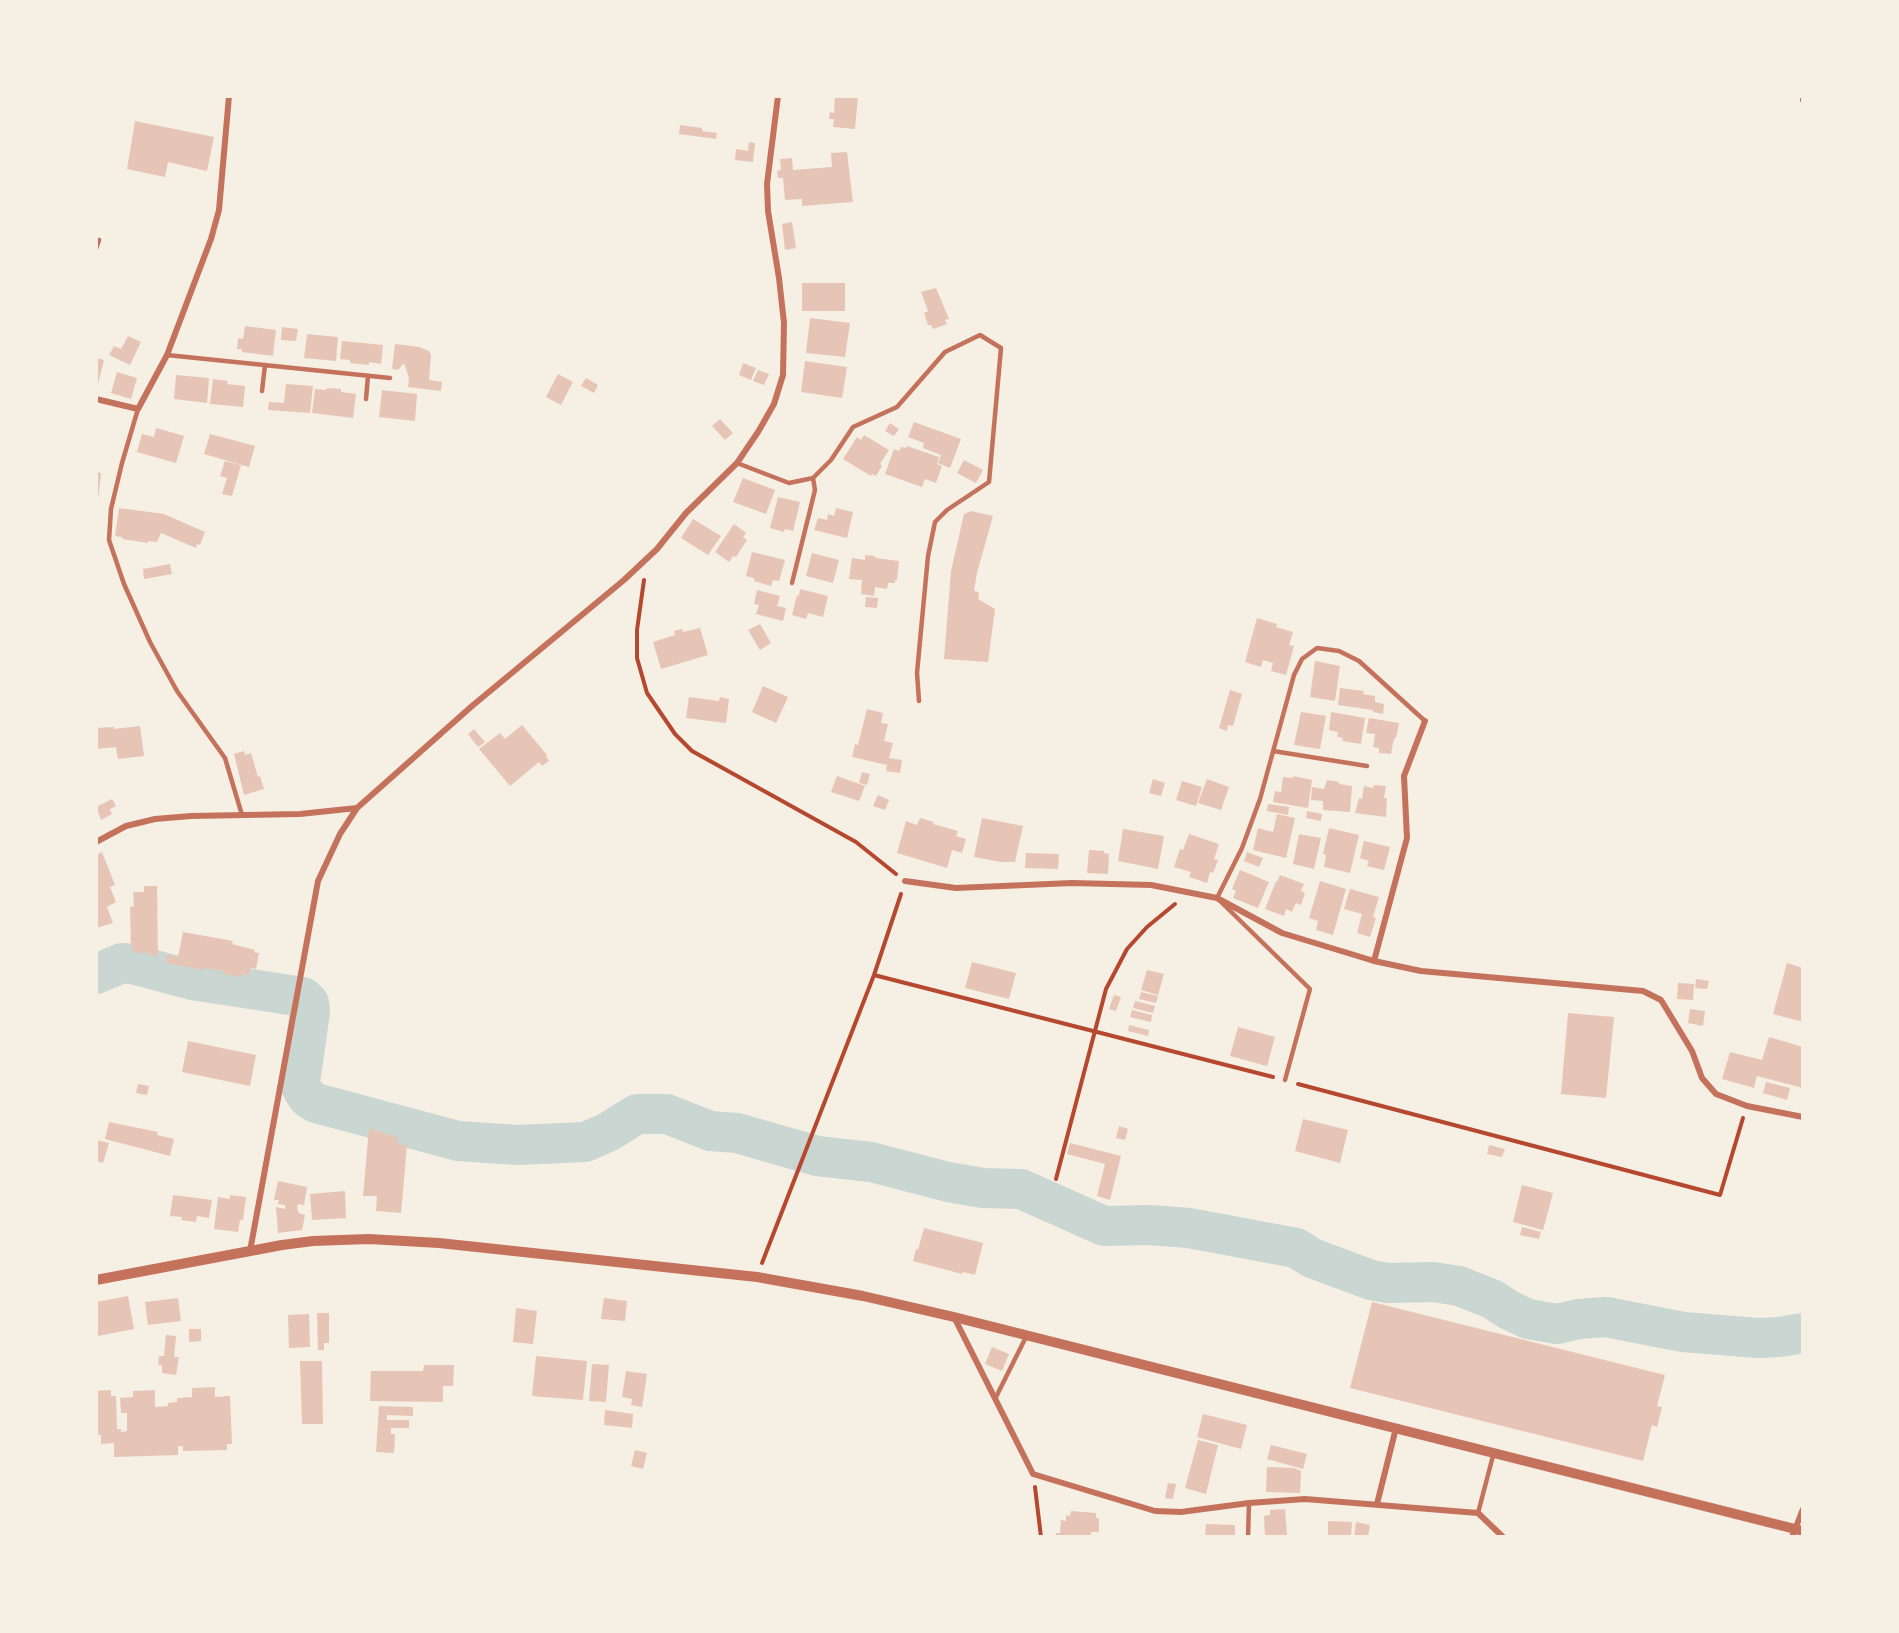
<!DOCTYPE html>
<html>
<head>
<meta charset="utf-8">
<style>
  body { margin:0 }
  #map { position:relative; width:1899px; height:1633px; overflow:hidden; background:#f6efe4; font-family:Figtree,sans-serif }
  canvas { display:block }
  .frame { position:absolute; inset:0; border:98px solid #f6efe4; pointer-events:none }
</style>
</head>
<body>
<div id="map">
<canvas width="1899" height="1633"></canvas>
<div class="frame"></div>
</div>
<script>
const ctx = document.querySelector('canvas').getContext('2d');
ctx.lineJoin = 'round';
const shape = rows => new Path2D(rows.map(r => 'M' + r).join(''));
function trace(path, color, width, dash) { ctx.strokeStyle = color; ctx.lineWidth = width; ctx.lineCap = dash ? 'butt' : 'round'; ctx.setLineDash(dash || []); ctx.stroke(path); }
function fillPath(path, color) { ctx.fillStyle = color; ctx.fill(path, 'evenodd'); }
trace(shape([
  [96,974,122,963,132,964,192,980,303,997,309,1003,310,1012,300,1082,302,1089,308,1098,316,1103,458,1141,518,1145,585,1142,608,1132,637,1114,667,1114,710,1131,737,1133,817,1156,871,1162,948,1182,983,1188,1021,1189,1104,1226,1149,1225,1189,1228,1296,1248,1312,1258,1371,1280,1388,1283,1433,1282,1459,1286,1492,1299,1509,1310,1528,1319,1557,1324,1579,1319,1606,1317,1683,1332,1758,1338,1779,1337,1803,1333]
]), '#c9d6d2', 40);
fillPath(shape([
  [835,96,858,96,855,129,833,127,834,119,829,119,830,112,834,113],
  [135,121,214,137,207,171,168,162,165,177,127,169],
  [680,125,702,128,702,131,717,133,716,139,679,134],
  [749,142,755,143,753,162,735,160,736,149,748,151],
  [847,152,853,202,802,206,802,199,785,200,783,178,778,178,777,171,781,170,780,159,792,158,793,170,832,167,831,153],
  [792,222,796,248,785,250,782,224],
  [802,283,845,283,845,311,802,311],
  [936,288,949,319,945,320,947,324,933,329,931,325,928,325,924,313,928,311,921,292],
  [810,318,850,323,845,357,806,353],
  [245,326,276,330,273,356,242,352,242,349,237,349,238,338,243,339],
  [282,327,298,329,296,341,281,340],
  [307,334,338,337,336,361,304,358],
  [128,336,141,342,130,365,109,355,114,346,121,349],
  [342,341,383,345,381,364,369,362,369,365,350,363,350,360,340,359],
  [395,344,419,347,429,351,431,355,429,380,442,382,441,391,408,387,409,378,404,363,398,370,392,369],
  [96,358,104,360,97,388,96,388],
  [805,361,847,367,842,398,801,392],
  [743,363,756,368,751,380,739,375],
  [758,370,769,374,764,385,753,381],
  [117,372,137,378,131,399,111,393],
  [558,374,573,382,561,405,546,397],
  [176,375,209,378,207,403,174,399],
  [586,378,598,385,594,393,581,386],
  [213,379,228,381,227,384,245,386,243,407,210,404],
  [286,384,313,386,310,413,268,410,269,402,284,403],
  [327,388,341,389,341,392,356,394,353,418,312,413,315,389,326,390],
  [382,390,417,394,415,421,379,417],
  [720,419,733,433,725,440,712,426],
  [914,422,961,439,950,468,938,463,941,455,923,448,924,443,908,437],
  [890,423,899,429,894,436,885,431],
  [156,428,184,436,176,463,137,452,142,434,154,437],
  [210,434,255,446,249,467,204,454],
  [864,435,889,450,880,464,882,466,876,476,872,474,871,476,843,459,857,437,861,440],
  [907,446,939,457,937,464,942,466,936,483,925,479,922,487,885,474,894,449,899,451,901,447,906,448],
  [964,460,983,470,976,483,957,473],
  [225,461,241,465,232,496,222,494,227,478,220,476],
  [96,472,101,473,98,500,96,499],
  [743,478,775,490,766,514,733,502],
  [778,497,800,502,793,531,785,529,784,532,770,528],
  [119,508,164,514,205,532,200,545,197,544,196,548,161,533,157,542,148,541,148,543,122,539,122,537,115,536],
  [836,508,853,512,847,538,814,530,818,518,827,520,828,514,834,516],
  [971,511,993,516,977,573,974,591,979,592,978,599,995,609,988,662,944,659,951,571,964,514],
  [693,519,721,536,708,555,681,538],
  [734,524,746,533,743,537,747,540,736,557,733,556,729,562,715,552],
  [752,552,785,560,779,581,773,580,771,586,754,581,754,578,746,576],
  [812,553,839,560,833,583,806,576],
  [865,555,875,556,875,558,899,561,897,580,895,580,895,583,888,583,887,589,875,587,874,596,861,594,862,580,849,579,852,558,865,560],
  [170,564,172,574,144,579,143,569],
  [800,589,828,596,823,617,808,613,806,619,792,615,797,595,799,596],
  [757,590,780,596,777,606,786,608,783,621,756,614,759,605,754,604],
  [866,597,878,598,877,608,865,607],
  [1257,618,1277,624,1276,627,1293,632,1289,645,1294,646,1286,675,1271,671,1273,663,1263,660,1261,667,1245,662],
  [760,624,771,643,760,650,748,630],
  [700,628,708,655,661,669,653,642,675,635,674,631,682,629,683,632],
  [1315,661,1340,666,1335,701,1310,697],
  [763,686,788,697,776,723,752,712],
  [1340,688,1364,691,1363,694,1375,696,1375,702,1384,704,1383,714,1373,712,1373,710,1338,705],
  [1230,690,1242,694,1233,726,1228,725,1227,731,1219,728],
  [689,697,719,701,720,697,729,699,726,723,686,718],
  [867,709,883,713,881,723,888,724,884,741,893,743,889,758,902,760,900,773,886,771,887,765,852,757,855,744,858,745],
  [1301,712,1326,716,1320,749,1294,745],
  [1331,712,1365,718,1361,744,1342,741,1343,738,1337,737,1338,732,1329,730],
  [1369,718,1399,723,1396,738,1395,737,1393,743,1391,754,1379,753,1379,748,1373,747,1375,734,1366,733],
  [522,725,547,755,546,756,549,761,542,766,539,762,510,786,479,749,500,733,505,739],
  [140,726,144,756,118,759,116,747,96,749,96,728,114,727,114,729],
  [474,729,485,742,478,747,468,734],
  [244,751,245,755,251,753,258,777,260,776,264,789,244,795,234,754],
  [862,772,870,774,867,785,859,783],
  [837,776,865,786,859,801,831,792],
  [1293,776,1312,780,1308,808,1273,802,1275,791,1281,792,1283,777,1293,778],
  [1153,779,1165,783,1161,796,1149,793],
  [1207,779,1229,787,1221,810,1198,803],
  [1327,780,1339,782,1339,784,1352,786,1350,812,1323,810,1323,801,1311,800,1312,787,1324,789],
  [1182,781,1202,787,1196,806,1176,800],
  [1374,785,1386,786,1384,798,1387,798,1386,817,1355,813,1359,798,1362,799,1364,786,1373,788],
  [878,795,889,800,885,810,873,806],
  [112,799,116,806,110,809,112,814,101,820,96,807],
  [1268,804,1289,807,1288,815,1267,811],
  [1307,811,1322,814,1321,821,1306,818],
  [1277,814,1295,818,1286,858,1253,850,1258,828,1273,832],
  [920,818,934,822,933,824,958,831,956,836,966,839,962,853,952,850,947,868,897,853,906,821,917,825],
  [982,818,1023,826,1015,862,1001,862,974,857],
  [1329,828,1359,835,1350,873,1324,867,1326,855,1323,854],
  [1123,829,1164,836,1158,869,1118,861],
  [1189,834,1219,844,1214,859,1218,860,1213,873,1210,872,1207,883,1189,877,1191,872,1174,867,1180,849,1183,850],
  [1299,834,1321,838,1314,869,1293,864],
  [1364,841,1390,847,1384,870,1367,866,1369,861,1360,858],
  [1089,850,1104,851,1104,853,1109,854,1108,874,1087,873],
  [102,852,115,885,110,887,116,902,107,907,113,923,96,928,96,855],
  [1247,852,1263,858,1259,867,1244,861],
  [1026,853,1059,854,1058,869,1025,868],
  [1240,870,1269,882,1258,908,1233,898,1236,891,1232,889],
  [1280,875,1304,884,1301,891,1305,893,1301,905,1296,903,1292,912,1286,909,1284,916,1265,909,1276,881,1277,882],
  [1320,881,1346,889,1333,935,1316,930,1318,921,1309,918],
  [144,886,157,886,158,956,150,956,150,953,134,953,134,950,131,950,130,907,134,906,133,892,144,892],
  [1350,889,1379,897,1373,917,1376,918,1370,937,1357,933,1362,914,1344,909],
  [183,932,233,941,232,944,255,950,254,952,259,953,256,969,251,968,249,975,243,974,242,977,223,974,224,971,205,968,204,970,166,963,167,955,178,957],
  [972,962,1016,973,1009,999,965,988],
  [1787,963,1803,968,1803,1022,1773,1014],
  [1147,970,1164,974,1158,995,1141,990],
  [1696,979,1709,981,1707,989,1695,988],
  [1678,983,1694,984,1693,1000,1677,999],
  [1141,992,1158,996,1156,1003,1139,999],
  [1114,995,1121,997,1116,1011,1109,1009],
  [1135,1001,1155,1006,1153,1013,1133,1008],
  [1690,1009,1705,1011,1703,1026,1688,1023],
  [1132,1010,1152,1015,1151,1022,1130,1017],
  [1568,1013,1614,1017,1606,1098,1561,1094],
  [1129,1025,1149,1030,1148,1036,1128,1031],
  [1238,1027,1275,1037,1267,1066,1230,1056],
  [1769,1037,1803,1047,1803,1088,1757,1076,1754,1088,1722,1079,1730,1052,1762,1060],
  [188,1041,256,1055,250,1086,182,1072],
  [1766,1082,1790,1088,1787,1100,1763,1093],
  [138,1084,149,1086,147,1095,136,1093],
  [1303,1119,1348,1130,1340,1163,1295,1151],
  [109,1122,158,1132,157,1135,174,1139,170,1156,105,1139],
  [1119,1126,1128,1129,1125,1140,1116,1138],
  [369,1128,398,1138,398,1144,407,1145,401,1213,376,1211,377,1196,363,1196],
  [96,1140,109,1143,103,1163,96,1161],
  [1070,1143,1121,1156,1110,1200,1097,1196,1105,1164,1067,1154],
  [1489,1145,1505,1149,1502,1157,1487,1154],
  [278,1181,307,1187,304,1205,298,1204,297,1208,299,1213,305,1215,302,1230,278,1233,276,1207,285,1209,285,1205,278,1204,279,1200,274,1200],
  [1522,1185,1553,1193,1543,1230,1513,1222],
  [345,1191,346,1218,312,1220,310,1194],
  [173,1195,212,1200,209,1218,197,1216,196,1222,181,1220,182,1217,170,1216],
  [230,1195,246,1197,243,1220,240,1220,238,1232,214,1229,218,1197,230,1199],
  [1522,1227,1541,1232,1539,1239,1520,1235],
  [924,1228,983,1243,975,1275,963,1272,962,1274,913,1261,916,1249,918,1250],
  [128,1296,134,1329,98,1336,96,1324,96,1302],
  [178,1298,181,1321,148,1325,145,1302],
  [604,1298,627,1301,625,1321,601,1319],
  [1372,1302,1665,1375,1657,1406,1662,1407,1657,1427,1652,1425,1643,1461,1350,1388],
  [516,1308,537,1311,533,1344,513,1342],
  [317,1313,329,1313,329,1343,324,1343,324,1350,318,1350],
  [309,1314,310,1347,289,1348,288,1315],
  [189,1329,201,1329,201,1341,189,1342],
  [166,1335,176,1336,174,1357,179,1357,176,1375,162,1373,162,1365,158,1365,159,1356,164,1356],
  [992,1347,1009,1354,1002,1371,985,1364],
  [536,1356,587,1361,583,1400,532,1396],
  [300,1361,322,1361,323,1424,302,1424],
  [592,1364,609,1365,606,1402,589,1401],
  [424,1365,454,1365,453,1386,443,1386,443,1402,370,1401,371,1371,423,1371],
  [626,1371,647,1374,642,1407,631,1405,632,1399,622,1397],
  [215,1387,215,1397,230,1396,232,1444,227,1444,227,1450,183,1451,183,1446,178,1446,178,1455,114,1457,114,1443,101,1444,101,1435,96,1435,96,1391,111,1390,111,1396,116,1396,117,1429,121,1429,121,1432,127,1431,127,1413,121,1413,120,1398,133,1397,133,1391,155,1390,155,1407,168,1406,168,1403,177,1402,177,1398,192,1397,192,1388],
  [379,1406,413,1407,413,1416,387,1415,387,1420,409,1420,409,1428,391,1428,391,1434,395,1434,394,1453,376,1452],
  [605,1410,633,1414,632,1428,604,1425],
  [1203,1414,1247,1425,1241,1449,1197,1437],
  [1198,1440,1218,1445,1206,1494,1185,1488],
  [1271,1445,1307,1454,1303,1469,1267,1459],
  [635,1450,647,1453,643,1469,631,1466],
  [1267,1467,1294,1468,1301,1471,1300,1493,1266,1492],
  [1168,1483,1176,1484,1173,1499,1165,1498],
  [1285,1509,1287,1535,1265,1536,1264,1516,1270,1515,1270,1510],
  [1071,1511,1096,1513,1096,1518,1099,1518,1099,1532,1091,1532,1091,1537,1056,1537,1056,1533,1060,1533,1061,1520,1066,1521,1066,1515,1070,1516],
  [1328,1521,1352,1522,1351,1537,1328,1537],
  [1356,1522,1370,1525,1368,1537,1354,1537],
  [1206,1524,1235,1525,1235,1537,1205,1537]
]), '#e6c5b7');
trace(shape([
  [644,580,637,630,637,658,647,693,675,734,692,751,856,842,896,874],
  [874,975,1273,1077],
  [1298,1084,1720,1195,1743,1118],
  [1056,1179,1106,989,1127,949,1147,927,1175,904],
  [762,1263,874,975,901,894],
  [1035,1487,1041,1537]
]), '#b5482f', 4);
trace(shape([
  [96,249,99,240],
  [167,355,390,378],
  [262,391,265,365],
  [366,399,368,376],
  [138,409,122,463,111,509,109,540,124,584,150,642,177,691,225,758,242,815],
  [737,463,789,483,813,478,831,460,853,427,897,407,945,352,980,335,1001,348,989,482,947,510,935,522,928,556,917,673,919,701],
  [792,583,815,490,813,478],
  [1273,751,1367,766],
  [1285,1080,1310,989,1217,898,1242,848,1260,799,1294,675,1302,659,1317,648,1339,651,1359,661,1425,721],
  [995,1399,1026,1337],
  [1478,1513,1494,1452],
  [1248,1537,1249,1503]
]), '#c5725c', 4.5);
trace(shape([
  [1803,96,1803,100],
  [96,399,138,409,167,355,211,239,219,210,229,96],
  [96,842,126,826,155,819,191,816,300,814,357,808],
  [905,881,956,888,1072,883,1151,885,1217,898,1282,933,1374,961,1421,971,1643,991,1661,1000,1692,1051,1702,1078,1716,1094,1747,1106,1803,1117],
  [1374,961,1407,838,1404,776,1425,721],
  [250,1251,318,881,340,834,357,808,472,706,624,580,657,549,686,513,737,463,758,432,774,404,783,375,784,323,779,278,768,211,767,184,778,96],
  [954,1317,1033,1474,1155,1511,1181,1512,1249,1503,1305,1499,1478,1513,1503,1537],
  [1377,1504,1396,1428],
  [1792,1537,1803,1509]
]), '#c5725c', 6);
trace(shape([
  [96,1280,282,1245,313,1241,369,1239,439,1243,757,1277,863,1296,954,1317,1803,1531]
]), '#c5725c', 10);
</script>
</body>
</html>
